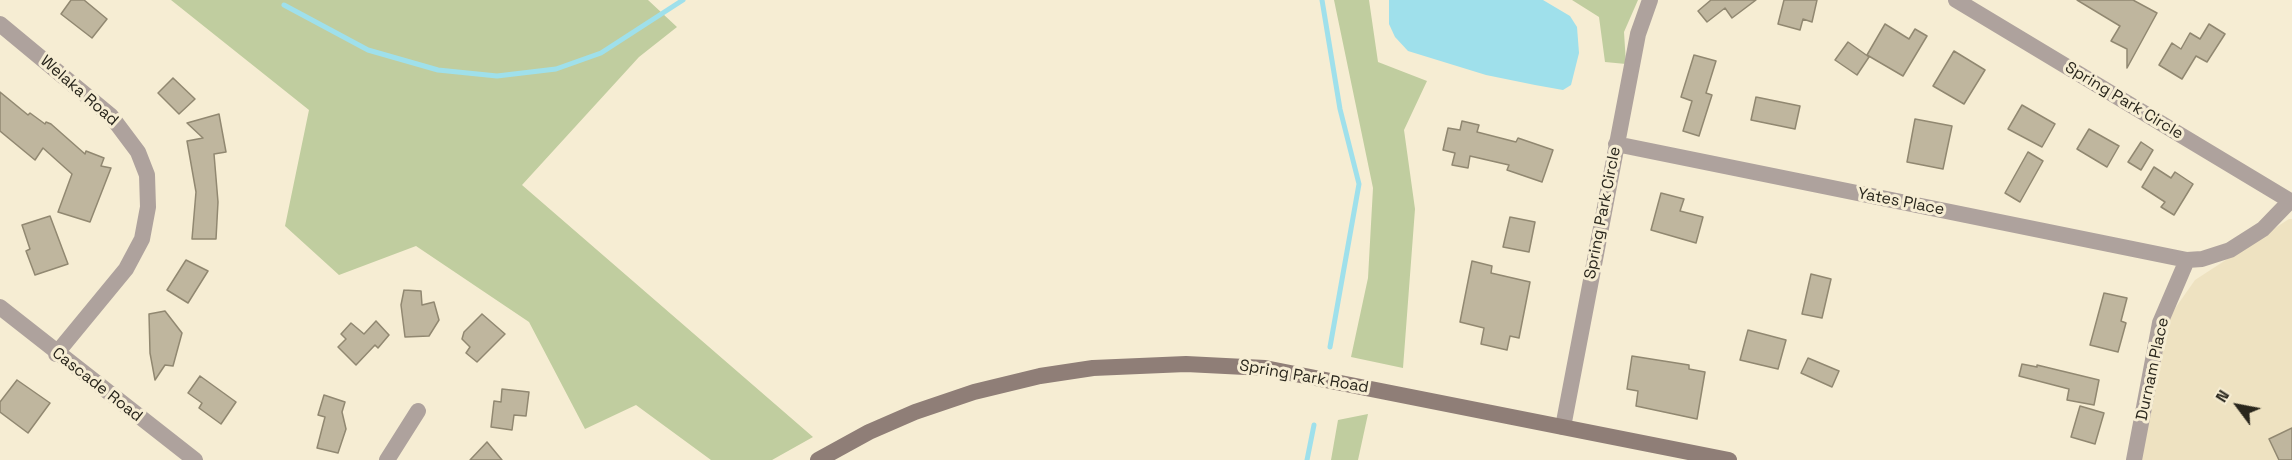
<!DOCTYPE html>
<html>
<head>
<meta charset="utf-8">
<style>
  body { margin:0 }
  #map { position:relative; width:2292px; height:460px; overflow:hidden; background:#f6edd3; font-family:"Space Grotesk",sans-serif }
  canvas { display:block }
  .north { position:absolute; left:2208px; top:376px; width:60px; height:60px; -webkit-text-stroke:4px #f6edd3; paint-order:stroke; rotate:302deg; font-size:16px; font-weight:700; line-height:24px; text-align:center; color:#29261c }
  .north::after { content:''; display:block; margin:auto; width:21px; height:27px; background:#29261c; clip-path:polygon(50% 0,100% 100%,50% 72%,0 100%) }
</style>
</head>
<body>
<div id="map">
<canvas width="2292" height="460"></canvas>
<div class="north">N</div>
</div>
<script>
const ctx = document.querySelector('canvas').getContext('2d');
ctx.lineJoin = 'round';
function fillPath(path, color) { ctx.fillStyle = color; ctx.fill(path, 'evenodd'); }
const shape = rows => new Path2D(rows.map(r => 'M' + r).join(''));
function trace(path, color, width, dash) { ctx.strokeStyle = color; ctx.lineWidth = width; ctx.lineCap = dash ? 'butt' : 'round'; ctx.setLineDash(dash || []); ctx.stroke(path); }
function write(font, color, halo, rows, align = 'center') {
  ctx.font = font + ' "Space Grotesk",sans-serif'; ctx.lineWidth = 6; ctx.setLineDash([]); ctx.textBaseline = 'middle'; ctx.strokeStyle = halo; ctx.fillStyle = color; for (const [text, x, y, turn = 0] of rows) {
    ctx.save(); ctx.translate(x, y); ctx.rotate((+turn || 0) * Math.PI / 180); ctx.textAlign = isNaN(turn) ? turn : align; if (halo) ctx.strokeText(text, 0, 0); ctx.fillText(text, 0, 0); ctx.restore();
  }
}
fillPath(shape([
  [2289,219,2292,219,2292,460,2141,460,2169,317,2195,280]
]), '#eee2c1');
fillPath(shape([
  [171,0,648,0,677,27,639,57,522,185,813,437,772,460,711,460,636,405,585,429,529,322,416,246,339,275,285,226,309,110],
  [1334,0,1369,0,1378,62,1427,81,1404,130,1415,209,1403,368,1351,357,1368,278,1373,188],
  [1572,0,1638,0,1624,32,1626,64,1605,62,1599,17],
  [1368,414,1358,460,1331,460,1338,420]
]), '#c0cd9f');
fillPath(shape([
  [1389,0,1543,0,1570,16,1577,27,1579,53,1571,85,1563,90,1535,85,1486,75,1408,51,1395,37,1389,24]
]), '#9fe0eb');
trace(shape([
  [1322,0,1340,109,1359,184,1330,347],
  [284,5,368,50,438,70,497,76,556,69,601,53,683,0],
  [1307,460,1314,425]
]), '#9fe0eb', 5);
const building = shape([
  [71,0,84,0,107,19,92,38,61,14,71,0],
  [1711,0,1756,0,1732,18,1725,8,1707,22,1698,11,1711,0],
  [1784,0,1817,0,1812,22,1803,19,1800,30,1778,24,1784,0],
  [2077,0,2133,0,2157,13,2127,68,2127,49,2111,41,2120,26,2077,0],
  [1885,24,1909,39,1915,29,1927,36,1903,76,1867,55,1885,24],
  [2209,24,2225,34,2207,62,2196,56,2182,79,2159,65,2172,43,2181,49,2190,33,2200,39,2209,24],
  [1848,42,1869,57,1857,75,1835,60,1848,42],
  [1954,51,1985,70,1964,104,1933,86,1954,51],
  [1694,55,1716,61,1706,93,1712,95,1699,136,1683,131,1692,101,1681,97,1694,55],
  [173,78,195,99,179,114,158,93,173,78],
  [0,92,28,115,30,113,45,124,46,122,51,124,85,154,86,151,104,158,101,166,111,168,90,222,58,212,72,174,43,148,35,160,0,131,0,92],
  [1756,97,1800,106,1795,129,1751,120,1756,97],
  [2022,105,2055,124,2042,147,2008,129,2022,105],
  [219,114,226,152,214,154,218,202,216,239,192,239,196,192,187,141,203,138,187,123,219,114],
  [1915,119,1952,126,1943,169,1907,162,1915,119],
  [1462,121,1479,125,1477,132,1516,142,1518,138,1553,150,1542,182,1507,170,1509,165,1470,156,1468,168,1452,165,1455,153,1443,150,1448,128,1460,130,1462,121],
  [2089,129,2119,146,2107,167,2077,149,2089,129],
  [2141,142,2153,150,2141,170,2128,162,2141,142],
  [2028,152,2043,161,2020,202,2005,193,2028,152],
  [2154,167,2171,178,2175,172,2193,184,2174,215,2161,207,2165,202,2142,187,2154,167],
  [1661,193,1684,199,1680,211,1703,217,1696,243,1651,230,1661,193],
  [50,216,68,264,35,275,26,251,30,249,22,225,50,216],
  [1510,217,1535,222,1529,252,1503,247,1510,217],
  [186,260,208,271,188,303,167,290,186,260],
  [1472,261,1492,266,1491,273,1530,282,1519,338,1510,336,1507,350,1481,344,1484,328,1460,322,1472,261],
  [1811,274,1831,279,1822,318,1802,314,1811,274],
  [404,290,421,291,422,305,434,302,439,320,429,336,405,337,401,305,404,290],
  [2104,293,2127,298,2121,321,2126,323,2118,352,2090,345,2104,293],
  [165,311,182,333,173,366,165,365,155,380,150,353,149,314,165,311],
  [482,314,505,334,477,362,466,353,470,347,462,339,464,332,482,314],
  [376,321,389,335,378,348,375,345,356,365,338,347,346,339,341,334,351,323,364,334,376,321],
  [1748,330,1786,340,1778,369,1740,360,1748,330],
  [1632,356,1689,365,1689,369,1705,372,1697,419,1636,406,1638,391,1627,389,1632,356],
  [1808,358,1839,371,1832,387,1801,373,1808,358],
  [2022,364,2037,367,2037,365,2099,380,2094,405,2067,400,2069,389,2019,376,2022,364],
  [200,376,236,402,221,424,199,408,202,403,188,393,200,376],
  [17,380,50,403,28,433,0,412,0,402,17,380],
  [502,389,529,392,526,416,514,415,512,430,491,427,494,401,501,402,502,389],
  [324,395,345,402,342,412,346,429,338,453,317,448,325,417,318,415,324,395],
  [2080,406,2104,413,2095,444,2071,437,2080,406],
  [2292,428,2292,460,2279,460,2269,439,2292,428],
  [487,442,502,460,470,460,487,442]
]);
fillPath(building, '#bfb69e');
trace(building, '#918871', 1.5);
trace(shape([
  [1956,0,2292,202],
  [0,24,111,116,138,152,147,175,148,207,142,239,126,269,56,354],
  [1616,144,2187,260,2202,259,2230,250,2263,229,2290,201],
  [0,307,195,460],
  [1563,427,1638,34,1650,0],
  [387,460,418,411],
  [2134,460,2160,323,2187,260]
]), '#aea29d', 16);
trace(shape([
  [818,460,869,432,915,412,974,392,1040,376,1093,368,1186,364,1265,368,1729,460]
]), '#8f7e77', 16);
write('16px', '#29261c', '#f6edd3', [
  ["Welaka Road",79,91,41],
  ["Spring Park Circle",2124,101,31],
  ["Yates Place",1901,202,11],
  ["Spring Park Circle",1603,213,-79],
  ["Durnam Place",2153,369,-78],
  ["Spring Park Road",1304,377,10],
  ["Cascade Road",97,385,38]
]);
</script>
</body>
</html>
